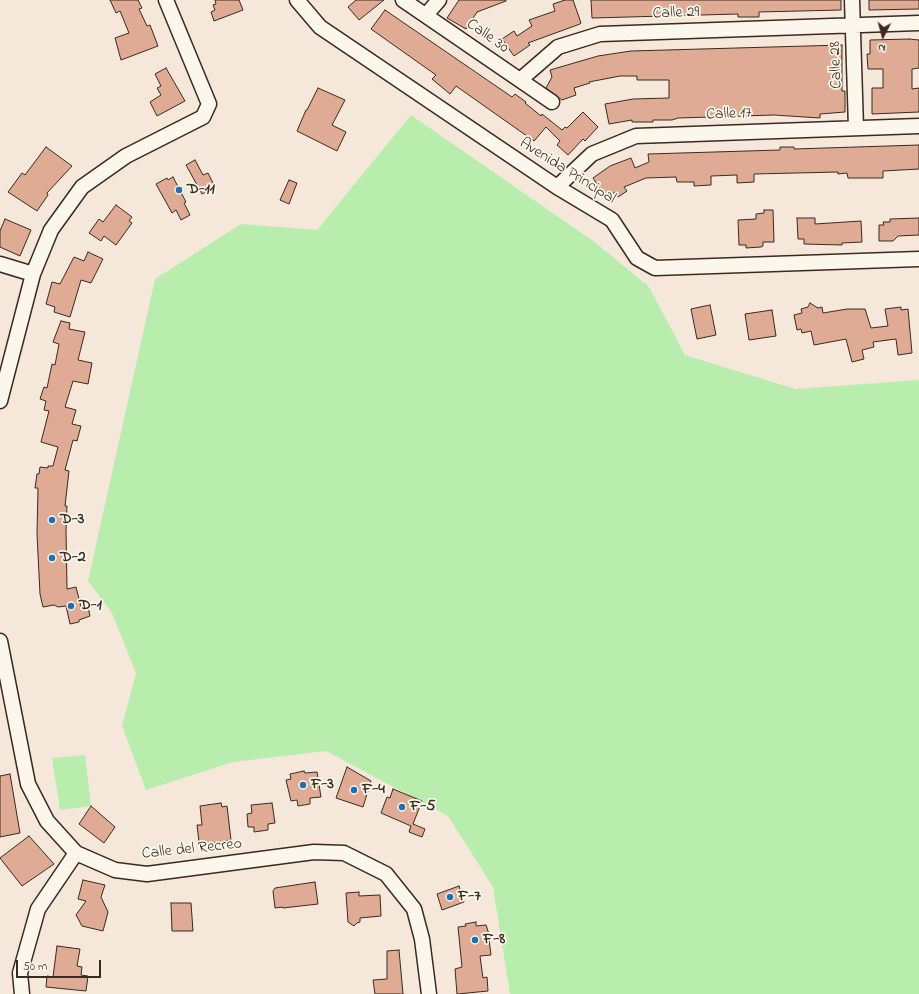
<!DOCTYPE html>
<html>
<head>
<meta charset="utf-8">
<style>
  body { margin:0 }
  #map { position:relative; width:919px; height:994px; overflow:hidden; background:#f5e8da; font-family:"Indie Flower",sans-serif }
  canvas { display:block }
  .north { position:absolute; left:863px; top:16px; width:40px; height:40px; -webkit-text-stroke:3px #fbf7ec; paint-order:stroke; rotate:186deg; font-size:11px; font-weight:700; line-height:16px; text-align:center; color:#3b2a1e }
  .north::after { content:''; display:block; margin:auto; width:14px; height:18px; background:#3b2a1e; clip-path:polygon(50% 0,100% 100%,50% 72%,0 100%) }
  .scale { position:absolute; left:16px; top:960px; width:85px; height:18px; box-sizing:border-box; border:2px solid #3b2a1e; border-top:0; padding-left:5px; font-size:12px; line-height:14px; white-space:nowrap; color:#3b2a1e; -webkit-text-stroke:3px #fbf7ec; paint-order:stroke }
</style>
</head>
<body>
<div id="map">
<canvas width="919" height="994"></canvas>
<div class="north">N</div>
<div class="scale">50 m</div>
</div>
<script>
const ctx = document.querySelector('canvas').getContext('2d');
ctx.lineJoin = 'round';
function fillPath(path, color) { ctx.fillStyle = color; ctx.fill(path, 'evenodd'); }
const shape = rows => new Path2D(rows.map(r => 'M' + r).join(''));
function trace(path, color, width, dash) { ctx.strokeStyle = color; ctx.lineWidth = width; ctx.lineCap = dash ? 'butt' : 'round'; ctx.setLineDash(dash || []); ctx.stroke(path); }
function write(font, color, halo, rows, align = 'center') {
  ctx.font = font + ' "Indie Flower",sans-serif'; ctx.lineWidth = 3.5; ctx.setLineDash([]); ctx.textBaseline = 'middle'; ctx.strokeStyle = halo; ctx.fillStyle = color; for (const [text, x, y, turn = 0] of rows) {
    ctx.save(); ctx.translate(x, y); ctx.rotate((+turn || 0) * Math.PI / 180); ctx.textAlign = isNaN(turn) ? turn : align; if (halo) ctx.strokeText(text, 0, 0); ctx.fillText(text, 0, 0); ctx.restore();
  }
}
fillPath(shape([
  [411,115,596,243,649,287,685,355,795,389,919,380,919,994,510,994,493,887,448,816,326,751,233,762,146,790,122,726,136,673,112,613,88,581,155,279,241,224,317,230],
  [85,755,91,806,60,810,52,758]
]), '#b9edae');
const building = shape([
  [110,0,138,0,142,8,139,9,147,26,150,25,158,46,121,60,115,38,129,33,120,11,116,13,110,0],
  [215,0,239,0,243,10,214,21,211,12,215,10,213,5,216,4,215,0],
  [356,0,384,0,359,20,348,7,356,0],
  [459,0,506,0,506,1,477,12,466,29,447,18,459,0],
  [565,0,573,0,581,23,580,24,528,43,530,45,514,56,502,39,514,31,517,36,532,26,529,20,555,11,553,4,565,0],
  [591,0,841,0,841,10,759,12,759,17,738,17,738,14,592,18,591,0],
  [869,0,919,0,919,9,869,10,869,0],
  [385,10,512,97,515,94,526,102,525,103,541,116,542,114,562,130,565,127,567,128,583,112,598,127,585,141,583,139,568,155,557,145,560,141,546,127,534,141,456,86,450,94,432,79,436,75,371,29,385,10],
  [909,39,919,40,919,68,912,69,912,89,919,88,919,112,872,114,872,88,883,88,883,69,868,69,867,54,870,54,870,40,909,39],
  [842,45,842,91,845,91,845,112,820,114,820,118,774,115,678,118,672,120,653,120,653,122,632,122,632,120,609,124,605,104,633,99,669,98,669,80,637,80,637,76,620,76,589,82,590,83,574,88,576,95,562,100,546,88,552,77,550,70,598,56,631,51,842,45],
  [166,68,185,101,157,116,150,102,161,95,157,88,161,86,155,74,166,68],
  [318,88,345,100,332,125,346,132,337,151,297,131,306,110,307,110,318,88],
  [919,145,919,169,883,171,883,178,848,178,847,173,838,174,838,172,754,174,754,182,737,183,737,175,711,176,711,185,694,186,694,182,677,182,676,177,646,178,624,187,627,191,618,197,615,192,606,198,593,178,610,166,631,158,635,168,649,162,648,154,780,150,780,147,794,147,794,149,919,145],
  [46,147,72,166,47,193,48,195,37,211,8,192,22,173,25,175,46,147],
  [195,160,203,175,208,173,214,185,211,187,212,189,202,194,186,165,195,160],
  [173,177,186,202,184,203,190,215,181,220,176,210,172,213,156,184,167,178,168,180,173,177],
  [289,180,297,183,289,204,280,200,289,180],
  [116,205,132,217,129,221,132,223,116,245,104,236,101,241,89,233,99,219,103,222,116,205],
  [764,210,773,210,774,242,763,242,763,246,761,247,746,248,746,245,739,245,738,220,756,219,756,214,764,213,764,210],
  [797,218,815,218,815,224,861,221,862,242,842,243,842,245,804,244,804,239,798,239,797,218],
  [919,218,919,235,898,236,893,241,879,241,879,225,884,225,883,222,890,222,890,219,919,218],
  [5,219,31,230,20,256,0,247,0,231,5,219],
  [88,252,103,259,91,283,81,280,70,317,54,312,55,307,46,304,52,282,60,284,74,257,84,261,88,252],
  [810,303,818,308,822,307,823,313,847,309,865,309,871,328,888,326,885,309,901,307,901,310,908,309,912,353,898,355,896,339,873,342,874,347,862,350,864,359,852,362,846,339,814,345,811,331,802,333,801,329,797,330,794,315,802,313,801,309,808,307,810,303],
  [710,305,716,335,697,339,691,309,710,305],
  [772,310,776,336,749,340,745,314,772,310],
  [61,321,70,323,69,329,85,332,78,360,92,363,88,384,73,381,65,407,76,410,72,424,81,426,77,441,73,440,65,470,69,471,65,506,67,506,66,530,67,589,76,587,81,607,88,607,90,616,79,620,79,622,70,624,66,606,58,607,54,605,43,607,40,594,37,534,38,488,35,488,37,474,39,474,40,467,48,468,48,466,53,466,58,447,41,442,49,411,44,410,46,401,40,399,44,387,47,388,52,364,55,365,59,344,53,342,61,321],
  [347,767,371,781,363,807,336,798,347,767],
  [304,771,305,773,317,772,321,797,310,798,310,804,298,806,297,800,291,801,286,780,291,779,290,774,304,771],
  [10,774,20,833,0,837,0,776,10,774],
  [393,789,422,801,413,824,425,829,422,837,409,832,411,826,381,813,387,797,390,798,393,789],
  [221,803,222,807,227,806,231,840,207,844,206,841,199,842,197,825,202,825,200,806,221,803],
  [272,803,275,823,268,824,268,830,254,832,254,827,248,827,247,814,252,813,251,805,272,803],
  [91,806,115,827,104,843,79,824,91,806],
  [29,836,54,864,22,886,0,858,29,836],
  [83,880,105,885,101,897,108,912,103,931,82,926,76,915,86,901,78,899,83,880],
  [315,882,318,904,283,908,283,907,275,908,273,891,275,888,315,882],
  [459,886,464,902,442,910,437,894,459,886],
  [359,892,359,896,380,895,381,916,360,918,360,922,357,923,354,926,348,922,346,893,359,892],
  [171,903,191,903,193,931,172,931,171,903],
  [476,922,476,926,486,925,488,931,491,955,480,956,483,978,487,977,488,991,457,994,455,969,462,967,458,927,466,926,465,924,476,922],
  [57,946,80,949,77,966,82,967,81,975,88,976,86,991,46,987,47,976,53,977,57,946],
  [399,950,403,994,375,994,373,980,387,979,387,951,399,950]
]);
fillPath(building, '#dfab94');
trace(building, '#3b2a1e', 1);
const street = shape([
  [297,0,320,27,557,187,612,220,637,258,655,268,919,259],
  [403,0,552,102],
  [852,0,856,128],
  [426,15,439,0],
  [520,80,558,47,600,34,919,23],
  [557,187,592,154,636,136,919,126],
  [0,264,33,274],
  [0,401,33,274,51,230,82,187,126,156,203,117,209,104,166,0],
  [0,641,28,784,47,821,76,853,115,870,147,874,314,852,344,853,386,874,414,909,422,939,429,994],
  [22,994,20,973,38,909,76,853]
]);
trace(street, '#3b2a1e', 17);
trace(street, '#fbf7ec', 14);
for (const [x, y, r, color] of [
  [179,190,4,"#1f6fb2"],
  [52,520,4,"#1f6fb2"],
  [52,558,4,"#1f6fb2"],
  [71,606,4,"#1f6fb2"],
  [303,785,4,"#1f6fb2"],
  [354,790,4,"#1f6fb2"],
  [402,807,4,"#1f6fb2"],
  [450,897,4,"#1f6fb2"],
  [475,940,4,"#1f6fb2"]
]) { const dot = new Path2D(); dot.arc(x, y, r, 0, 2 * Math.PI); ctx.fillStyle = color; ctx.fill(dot); trace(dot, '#fbf7ec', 1.5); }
write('16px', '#3b2a1e', '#fbf7ec', [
  ["Calle 29",676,14,-2],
  ["Calle 30",487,37,35],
  ["Calle 28",837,65,-92],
  ["Calle 17",729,115,-2],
  ["Avenida Principal",567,172,32],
  ["Calle del Recreo",192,850,-6]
]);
write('bold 16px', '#3b2a1e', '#fbf7ec', [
  ["D-11",187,190],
  ["D-3",60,520],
  ["D-2",60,558],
  ["D-1",79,606],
  ["F-3",311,785],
  ["F-4",362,790],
  ["F-5",410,807],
  ["F-7",458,897],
  ["F-8",483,940]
], 'left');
</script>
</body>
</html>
